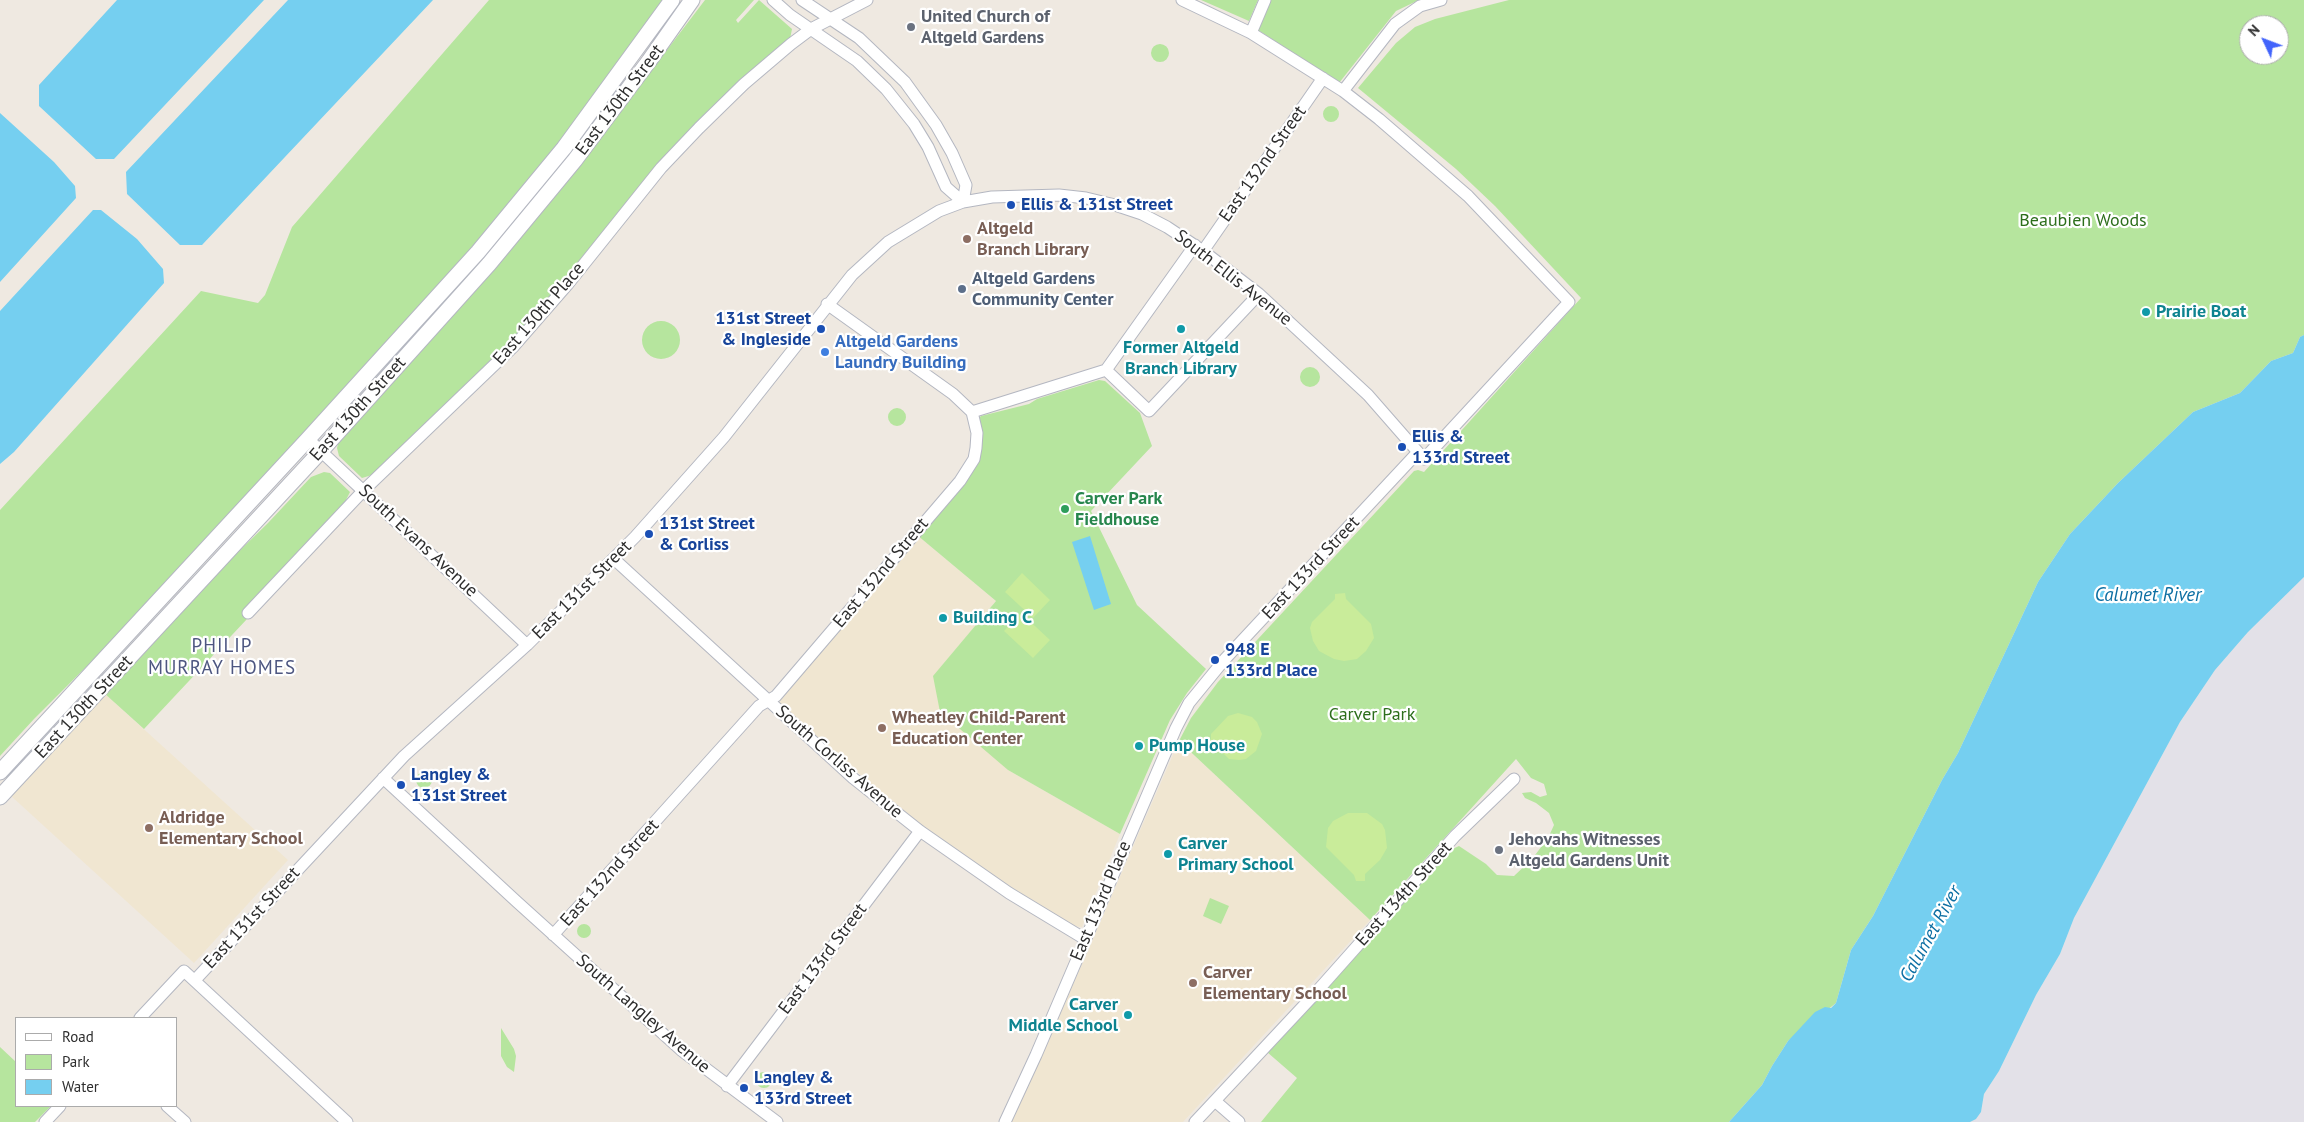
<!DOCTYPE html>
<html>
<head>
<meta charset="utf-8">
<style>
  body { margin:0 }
  #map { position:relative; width:2304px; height:1122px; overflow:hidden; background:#efe9e1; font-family:"PT Sans",sans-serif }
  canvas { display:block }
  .legend { position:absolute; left:15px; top:1017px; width:162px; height:90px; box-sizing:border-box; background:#fff; border:1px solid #ababab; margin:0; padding:6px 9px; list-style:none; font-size:15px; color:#2e2e2e }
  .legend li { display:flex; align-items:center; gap:10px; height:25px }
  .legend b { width:25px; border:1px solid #ababab }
  .north { position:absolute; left:2239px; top:15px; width:50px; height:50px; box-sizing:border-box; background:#fff; border:1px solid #ababab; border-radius:50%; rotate:313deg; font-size:14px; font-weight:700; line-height:20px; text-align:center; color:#2e2e2e }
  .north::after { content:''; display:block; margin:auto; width:18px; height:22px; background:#4264fb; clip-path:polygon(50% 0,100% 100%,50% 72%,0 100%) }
</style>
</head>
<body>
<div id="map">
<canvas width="2304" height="1122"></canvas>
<ul class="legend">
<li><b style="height:6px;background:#fff"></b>Road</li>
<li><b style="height:14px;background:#b6e59e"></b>Park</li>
<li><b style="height:14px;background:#75cff0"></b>Water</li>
</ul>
<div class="north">N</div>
</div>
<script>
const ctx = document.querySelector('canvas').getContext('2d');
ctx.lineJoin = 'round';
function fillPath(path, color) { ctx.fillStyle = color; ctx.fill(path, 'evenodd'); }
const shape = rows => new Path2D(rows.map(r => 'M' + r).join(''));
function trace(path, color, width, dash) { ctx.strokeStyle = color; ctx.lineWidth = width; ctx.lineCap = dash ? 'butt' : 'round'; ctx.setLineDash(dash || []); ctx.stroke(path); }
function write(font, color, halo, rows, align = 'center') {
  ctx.font = font + ' "PT Sans",sans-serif'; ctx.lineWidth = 4.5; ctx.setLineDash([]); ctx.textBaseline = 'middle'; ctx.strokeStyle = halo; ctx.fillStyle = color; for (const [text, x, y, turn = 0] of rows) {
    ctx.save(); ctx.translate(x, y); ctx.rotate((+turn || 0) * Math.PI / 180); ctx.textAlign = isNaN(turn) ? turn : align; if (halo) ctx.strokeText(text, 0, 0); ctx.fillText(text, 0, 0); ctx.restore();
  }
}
fillPath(shape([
  [2304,577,2304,1122,1970,1122,1976,1119,1981,1112,1984,1094,1999,1071,2036,995,2060,954,2074,918,2180,722,2215,670,2248,632]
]), '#e3e1e8');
fillPath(shape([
  [917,535,996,601,934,676,1008,770,1120,834,1082,927,1074,926,993,876,916,821,823,744,778,702],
  [104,693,288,860,194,963,10,795],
  [1179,741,1370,920,1183,1122,1010,1122,1041,1058]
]), '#f0e6d1');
fillPath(shape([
  [489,0,665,0,576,121,457,267,109,644,34,719,0,756,0,510,201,291,258,303,265,295,292,227],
  [705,0,754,0,736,20,738,23,759,0,792,29,790,39,587,253,522,331,372,475,362,478,339,456,337,448,339,440,644,80],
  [1201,0,1258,0,1249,21],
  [1271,0,1419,0,1396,11,1339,83,1258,30],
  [1509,0,2304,0,2304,335,2300,337,2293,353,2271,361,2240,393,2193,412,2118,483,2070,534,2038,582,1958,753,1942,780,1873,916,1851,950,1836,1003,1788,1041,1772,1066,1762,1085,1729,1122,1261,1122,1297,1078,1267,1052,1448,851,1459,846,1486,864,1497,875,1514,876,1532,859,1548,838,1554,825,1549,813,1536,803,1525,798,1522,793,1531,792,1540,797,1547,795,1544,784,1531,778,1516,759,1370,920,1179,741,1191,718,1218,682,1414,471,1418,470,1424,472,1581,298,1495,206,1456,169,1358,88,1396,43,1415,27,1435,19],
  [2249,25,2279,25,2279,55,2249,55],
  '1151 53a9 9 0 1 1 18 0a9 9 0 1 1-18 0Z',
  '1323 114a8 8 0 1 1 16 0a8 8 0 1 1-16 0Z',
  '642 340a19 19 0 1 1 38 0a19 19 0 1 1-38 0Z',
  '1300 377a10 10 0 1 1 20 0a10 10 0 1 1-20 0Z',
  [1099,380,1105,381,1140,413,1152,446,1091,511,1137,605,1206,669,1187,693,1170,720,1120,834,1008,770,940,712,933,676,996,601,917,535,972,470,978,419,981,416,1029,404,1037,399],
  '888 417a9 9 0 1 1 18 0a9 9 0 1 1-18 0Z',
  [324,472,330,473,350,492,346,500,347,502,242,613,247,619,144,729,104,693,190,599,268,523,311,477],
  '416 780a8 8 0 1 1 16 0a8 8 0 1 1-16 0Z',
  [1210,898,1229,906,1221,924,1203,916],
  '577 931a7 7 0 1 1 14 0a7 7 0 1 1-14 0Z',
  [501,1028,514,1049,516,1056,514,1072,507,1067,501,1056],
  [0,1047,16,1062,16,1106,51,1106,35,1122,0,1122],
  '756 1080a8 8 0 1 1 16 0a8 8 0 1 1-16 0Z'
]), '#b6e59e');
fillPath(shape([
  [1022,573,1050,600,1033,618,1005,592],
  [1345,593,1346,599,1371,624,1374,638,1366,651,1357,659,1344,661,1334,659,1319,651,1313,641,1310,628,1312,622,1335,599,1335,594],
  [1021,613,1050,640,1033,658,1004,631],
  [1238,713,1252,717,1257,722,1262,734,1256,751,1246,759,1239,760,1229,759,1211,741,1211,734,1228,716],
  [1348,813,1367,813,1382,824,1385,830,1387,848,1380,860,1365,874,1365,881,1356,881,1354,875,1326,847,1328,828,1333,821]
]), '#c9ec9a');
fillPath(shape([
  [117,0,264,0,114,159,96,159,39,106,39,85],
  [288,0,433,0,202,245,180,245,127,194,126,172],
  [0,113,54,162,75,186,76,198,0,282],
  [93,210,101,210,137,239,163,269,164,283,14,452,0,464,0,311],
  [2304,335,2304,577,2248,632,2215,670,2180,722,2074,918,2060,954,2036,995,1999,1071,1984,1094,1981,1112,1976,1119,1970,1122,1729,1122,1762,1085,1772,1066,1788,1041,1815,1012,1825,1007,1831,1008,1836,1003,1851,950,1873,916,1942,780,1958,753,2038,582,2070,534,2118,483,2193,412,2240,393,2271,361,2293,353,2300,337],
  [1090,536,1111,604,1094,610,1072,542]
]), '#75cff0');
const minor = shape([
  [773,0,790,15,857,61,886,89,914,124,928,147,946,187,963,202],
  [802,0,859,38,905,82,936,125,952,153,966,185,963,202],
  [1251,33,1265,0],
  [1343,91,1395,24,1420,6,1441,0],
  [1203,251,1323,78],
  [827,304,953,394,972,412],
  [1106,370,1149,411,1259,294],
  [308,439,527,645],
  [614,559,853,778,920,831,1009,893,1085,939],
  [248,613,364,490,514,346,568,284,661,168,699,128,744,84,791,44,811,29,867,0],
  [383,778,516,901,681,1050,777,1122],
  [553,935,759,706,776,696,960,481,974,459,976,448,977,433,972,412,1106,370,1195,245],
  [195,980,404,756,527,645,635,537,724,437,852,275,888,242,939,211,963,202,992,197,1059,195,1086,198,1115,205,1142,214,1167,227,1203,251,1259,294,1368,395,1424,459,1569,302,1468,196,1379,119,1343,91,1251,33,1182,0],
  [140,1018,184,971,347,1122],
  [727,1086,920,831],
  [1215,1101,1239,1122],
  [167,1106,185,1122],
  [45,1122,60,1106],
  [1005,1122,1036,1055,1176,728,1189,703,1225,659,1418,452],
  [1195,1122,1311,998,1455,836,1514,779]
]);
const secondary = shape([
  [0,772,308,439,478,252,564,148,672,0],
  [0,797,321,451,489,264,575,160,649,61,692,0]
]);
trace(minor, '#b4b7c1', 13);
trace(secondary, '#b4b7c1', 17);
trace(minor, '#fff', 11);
trace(secondary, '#fff', 15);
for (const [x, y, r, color] of [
  [911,27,5,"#6b7280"],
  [1011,205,5,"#1a4fb4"],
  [967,239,5,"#8d6e63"],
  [962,289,5,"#5c6f8a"],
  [2146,312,5,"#0f9aa8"],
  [821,329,5,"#1a4fb4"],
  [1181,329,5,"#0f9aa8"],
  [825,352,5,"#3f7fe0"],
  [1402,447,5,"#1a4fb4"],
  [1065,509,5,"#2e9e5b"],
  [649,534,5,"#1a4fb4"],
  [943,618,5,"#0f9aa8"],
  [1215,660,5,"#1a4fb4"],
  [882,728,5,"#8d6e63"],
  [1139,746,5,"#0f9aa8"],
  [401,785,5,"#1a4fb4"],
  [149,828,5,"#8d6e63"],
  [1499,850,5,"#6b7280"],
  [1168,854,5,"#0f9aa8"],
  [1193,983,5,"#8d6e63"],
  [1128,1015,5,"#0f9aa8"],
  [744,1088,5,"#1a4fb4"]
]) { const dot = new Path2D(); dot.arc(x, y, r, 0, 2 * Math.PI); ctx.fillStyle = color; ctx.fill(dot); trace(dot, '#fff', 2); }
write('bold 18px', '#5b616d', '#fff', [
  ["United Church of",921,17],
  ["Altgeld Gardens",921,38],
  ["Jehovahs Witnesses",1509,840],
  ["Altgeld Gardens Unit",1509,861]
], 'left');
write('18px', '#2e2e2e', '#fff', [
  ["East 130th Street",620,100,-53],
  ["East 132nd Street",1263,164,-55],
  ["South Ellis Avenue",1233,278,38],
  ["East 130th Place",539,314,-49],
  ["East 130th Street",358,409,-48],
  ["South Evans Avenue",418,541,43],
  ["East 133rd Street",1311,568,-47],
  ["East 132nd Street",881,573,-50],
  ["East 131st Street",582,590,-45],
  ["East 130th Street",84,707,-47],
  ["South Corliss Avenue",839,762,41],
  ["East 132nd Street",610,873,-48],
  ["East 134th Street",1404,894,-48],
  ["East 133rd Place",1101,901,-67],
  ["East 131st Street",252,918,-47],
  ["East 133rd Street",823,959,-53],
  ["South Langley Avenue",643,1014,41]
]);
write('bold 18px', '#164399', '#fff', [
  ["Ellis & 131st Street",1021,205],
  ["131st Street",811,319,"right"],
  ["& Ingleside",811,340,"right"],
  ["Ellis &",1412,437],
  ["133rd Street",1412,458],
  ["131st Street",659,524],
  ["& Corliss",659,545],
  ["948 E",1225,650],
  ["133rd Place",1225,671],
  ["Langley &",411,775],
  ["131st Street",411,796],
  ["Langley &",754,1078],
  ["133rd Street",754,1099]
], 'left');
write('18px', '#2c6e1b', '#fff', [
  ["Beaubien Woods",2083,221],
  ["Carver Park",1372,715]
]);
write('bold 18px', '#785e54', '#fff', [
  ["Altgeld",977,229],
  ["Branch Library",977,250],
  ["Wheatley Child-Parent",892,718],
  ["Education Center",892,739],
  ["Aldridge",159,818],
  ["Elementary School",159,839],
  ["Carver",1203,973],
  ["Elementary School",1203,994]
], 'left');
write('bold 18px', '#4e5e75', '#fff', [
  ["Altgeld Gardens",972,279],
  ["Community Center",972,300]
], 'left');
write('bold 18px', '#0d838f', '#fff', [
  ["Prairie Boat",2156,312],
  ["Former Altgeld",1181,348,"center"],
  ["Branch Library",1181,369,"center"],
  ["Building C",953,618],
  ["Pump House",1149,746],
  ["Carver",1178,844],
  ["Primary School",1178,865],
  ["Carver",1118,1005,"right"],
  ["Middle School",1118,1026,"right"]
], 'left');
write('bold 18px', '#366cbe', '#fff', [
  ["Altgeld Gardens",835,342],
  ["Laundry Building",835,363]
], 'left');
write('bold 18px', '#27864d', '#fff', [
  ["Carver Park",1075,499],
  ["Fieldhouse",1075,520]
], 'left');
write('italic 19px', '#0d6fa3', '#fff', [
  ["Calumet River",2148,596],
  ["Calumet River",1931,934,-61]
]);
ctx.letterSpacing = '1px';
write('19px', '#4d5680', '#fff', [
  ["PHILIP",222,647],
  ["MURRAY HOMES",222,669]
]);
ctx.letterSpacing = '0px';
</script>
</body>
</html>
